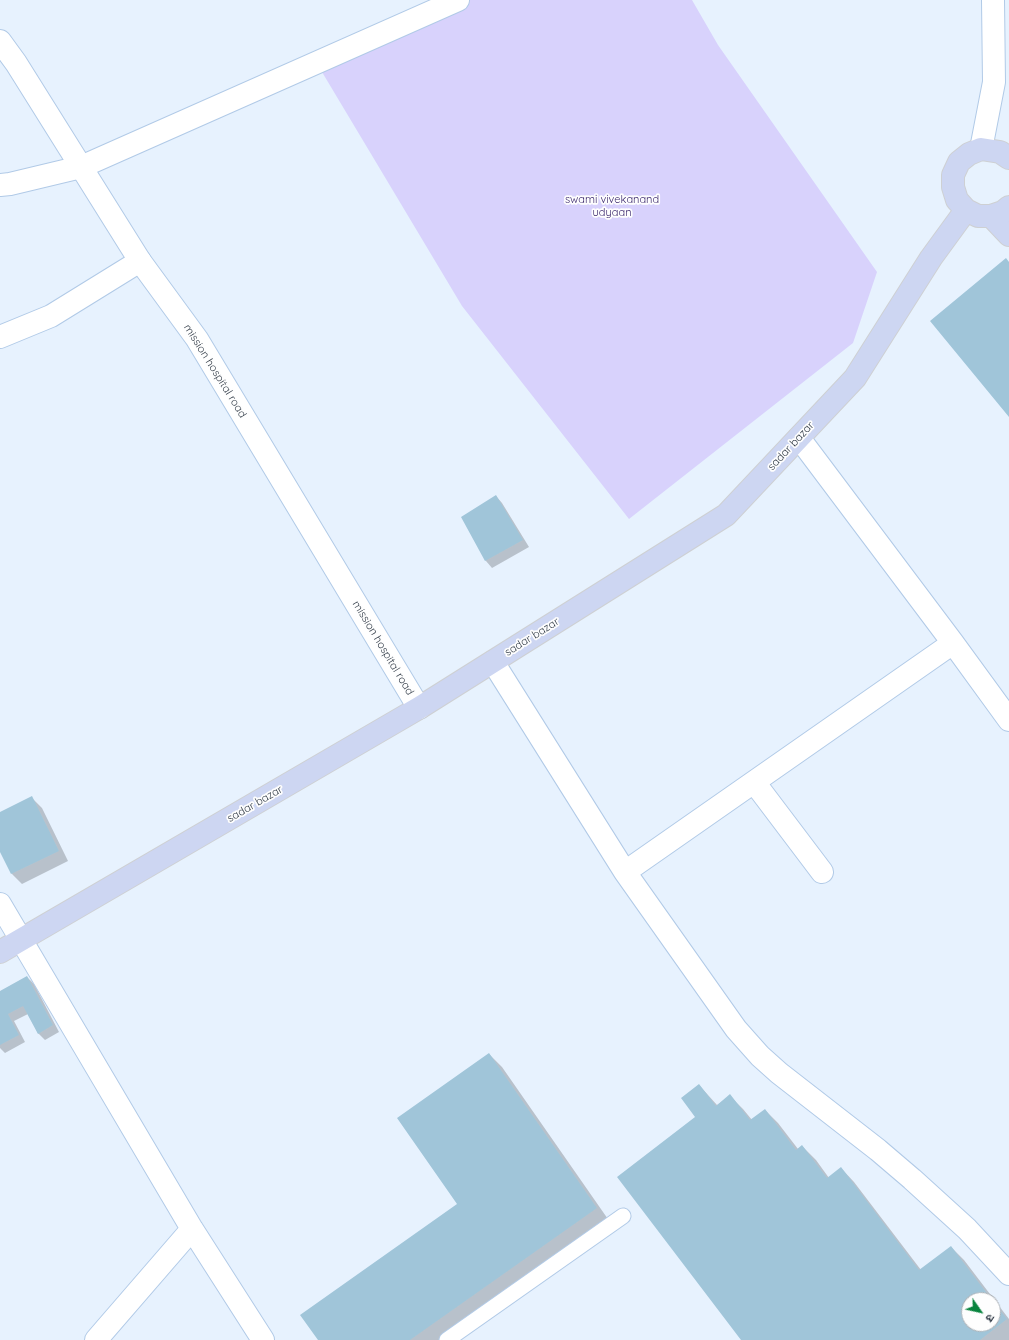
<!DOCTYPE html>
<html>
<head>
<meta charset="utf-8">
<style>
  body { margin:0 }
  #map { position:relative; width:1009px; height:1340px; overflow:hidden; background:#e7f2fe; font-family:Quicksand,"Noto Sans Devanagari",sans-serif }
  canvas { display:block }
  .north { position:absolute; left:961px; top:1292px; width:40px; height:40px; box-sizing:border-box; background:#fefefe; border:1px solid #acb0b5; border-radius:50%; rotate:124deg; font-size:11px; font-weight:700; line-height:16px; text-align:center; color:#313b47 }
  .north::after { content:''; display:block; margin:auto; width:14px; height:18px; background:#09843e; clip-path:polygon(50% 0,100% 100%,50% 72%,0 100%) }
</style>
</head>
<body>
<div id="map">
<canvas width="1009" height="1340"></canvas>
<div class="north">उ</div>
</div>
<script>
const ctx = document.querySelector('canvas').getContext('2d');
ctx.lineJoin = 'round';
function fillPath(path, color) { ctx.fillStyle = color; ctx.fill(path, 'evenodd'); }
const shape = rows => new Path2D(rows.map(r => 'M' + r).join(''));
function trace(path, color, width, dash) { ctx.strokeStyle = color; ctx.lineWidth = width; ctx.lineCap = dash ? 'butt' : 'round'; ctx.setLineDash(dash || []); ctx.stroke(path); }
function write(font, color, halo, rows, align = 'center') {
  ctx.font = font + ' Quicksand,sans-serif'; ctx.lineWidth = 3.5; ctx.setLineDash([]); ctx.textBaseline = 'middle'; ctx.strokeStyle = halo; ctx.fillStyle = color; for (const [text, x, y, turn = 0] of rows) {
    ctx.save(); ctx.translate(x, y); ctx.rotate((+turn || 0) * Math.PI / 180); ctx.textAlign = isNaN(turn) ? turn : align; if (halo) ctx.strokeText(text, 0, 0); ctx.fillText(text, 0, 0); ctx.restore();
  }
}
fillPath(shape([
  [439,0,692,0,718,45,877,272,853,343,629,519,462,306,319,67]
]), '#d8d2fc');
fillPath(shape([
  [496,496,502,503,529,547,492,568,486,561,463,518],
  [32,798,42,808,68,861,22,884,12,874,0,849,0,814],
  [27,977,34,984,59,1032,45,1040,38,1033,28,1014,14,1021,25,1042,5,1053,0,1048,0,992],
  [489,1054,502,1067,610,1222,442,1340,319,1340,459,1204],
  [699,1085,717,1105,730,1096,743,1109,752,1120,765,1110,778,1123,798,1149,802,1146,816,1160,829,1178,841,1168,854,1182,921,1270,951,1247,964,1260,1009,1319,1009,1340,743,1340,697,1117],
  [969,1300,993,1300,993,1324,969,1324]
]), '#0003');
fillPath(shape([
  [1006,258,1009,262,1009,417,930,321],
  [496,495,523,540,485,561,461,517],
  [32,796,59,851,11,874,0,852,0,812],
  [27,976,53,1025,38,1034,23,1006,8,1014,19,1035,0,1045,0,991],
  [489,1053,597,1208,410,1340,318,1340,300,1315,457,1204,397,1118],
  [699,1084,716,1106,730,1094,750,1120,765,1109,796,1150,802,1145,827,1178,841,1167,919,1270,951,1246,992,1300,969,1300,969,1324,993,1324,993,1301,1007,1319,980,1340,741,1340,617,1177,695,1117,681,1098]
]), '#a0c5d9');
const service = shape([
  [447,1340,623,1216]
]);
const minor = shape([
  [0,185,10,184,81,167,458,0],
  [0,337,51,316,140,261],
  [799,438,953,643,1009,720],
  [493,662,625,872,736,1029,760,1056,779,1073,878,1150,912,1179,967,1229,1009,1274],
  [754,782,822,872],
  [625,872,953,643],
  [0,904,192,1229,263,1340],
  [96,1340,192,1229]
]);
const tertiary = shape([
  [0,41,16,63,140,261,197,339,419,708],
  [981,149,994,82,993,0]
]);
const primary = shape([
  [1009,158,1000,152,981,149,969,154,959,162,953,175,953,187,957,200,966,210,978,216,991,216,1003,212,1009,207],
  [991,216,1009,235],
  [0,952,419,708,726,515,855,378,931,258,966,210]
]);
trace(service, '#b1cae7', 17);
trace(minor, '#b1cae7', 24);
trace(tertiary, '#b1cae7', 24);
trace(primary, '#ced0d3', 24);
trace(service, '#fff', 15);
trace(minor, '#fff', 22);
trace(tertiary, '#fff', 22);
trace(primary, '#cdd6f2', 22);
write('11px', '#3b286d', '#fefefe', [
  ["swami vivekanand",612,200],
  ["udyaan",612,213]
]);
write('11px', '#313b47', '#fefefe', [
  ["mission hospital road",215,371,58],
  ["sadar bazar",791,446,-47],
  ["sadar bazar",532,637,-32],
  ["mission hospital road",383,648,59],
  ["sadar bazar",255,804,-30]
]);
</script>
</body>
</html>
